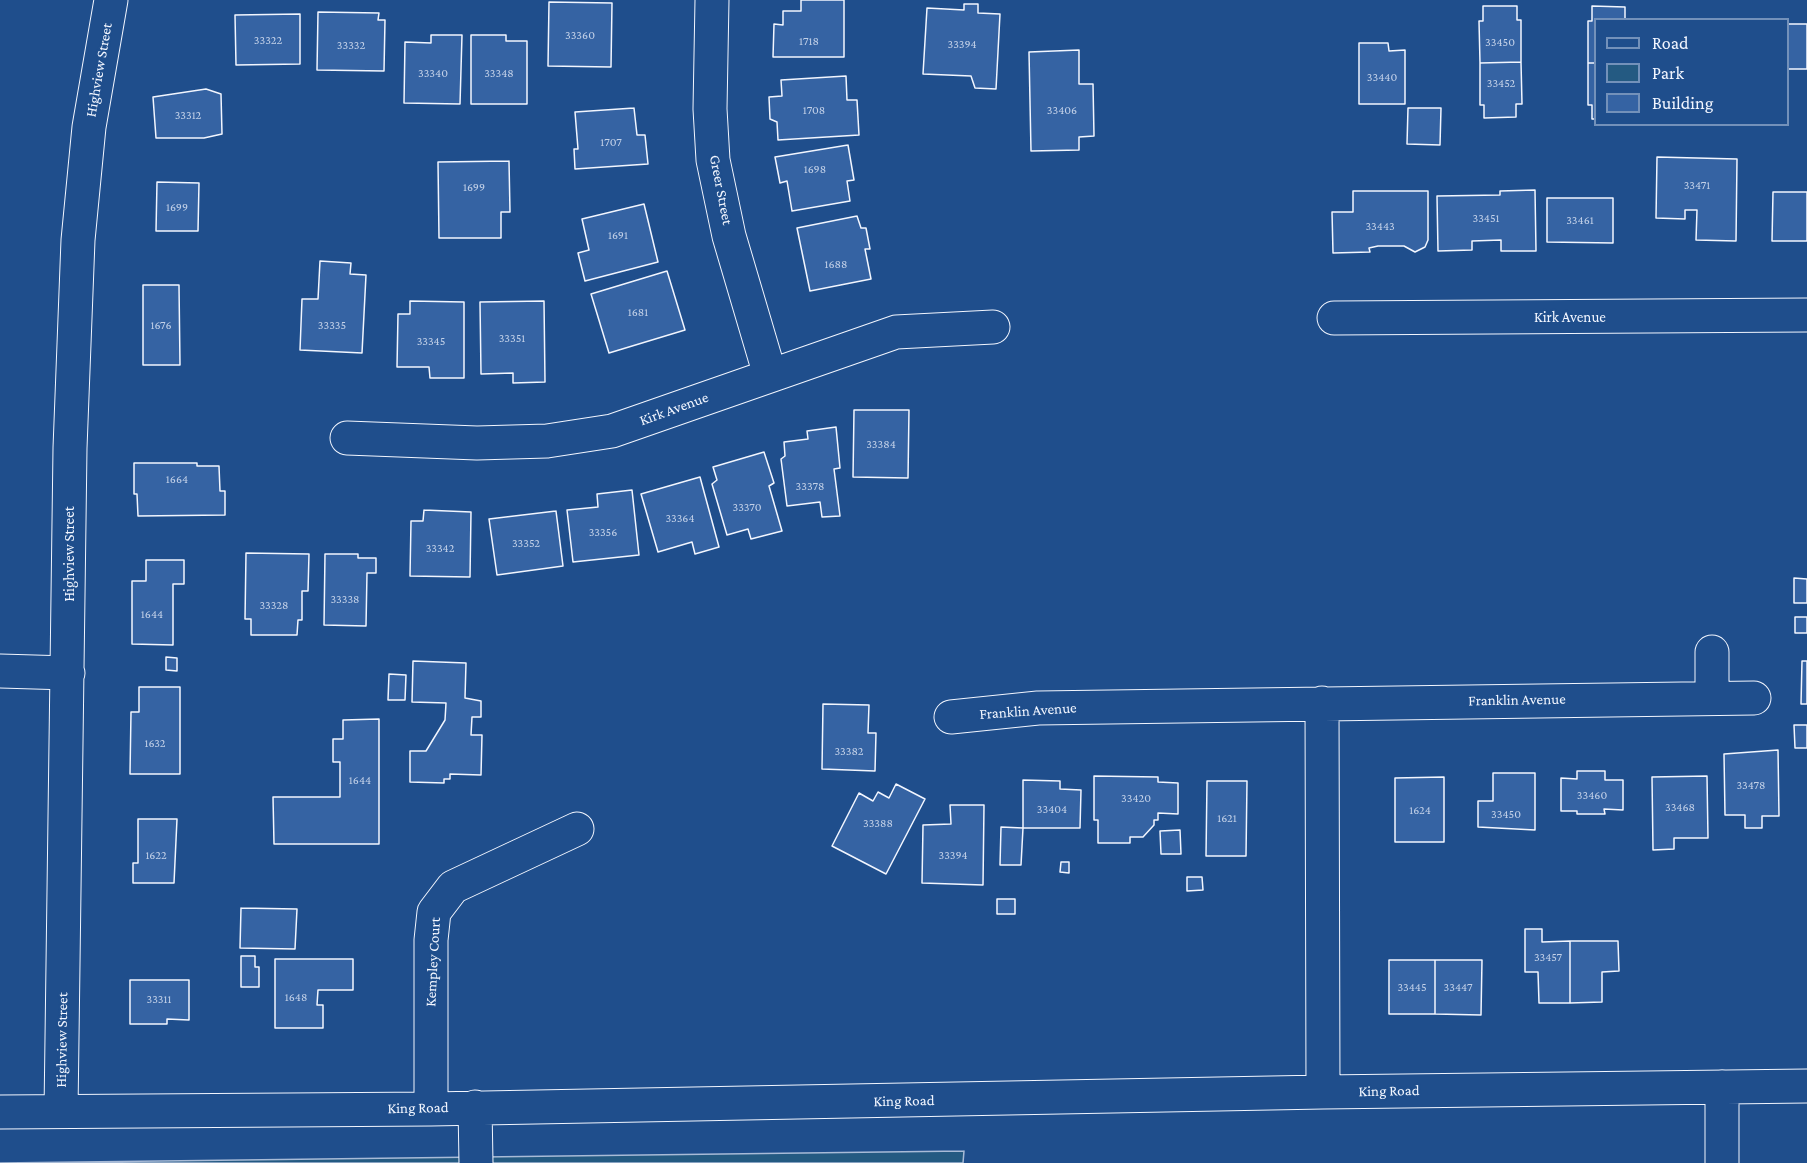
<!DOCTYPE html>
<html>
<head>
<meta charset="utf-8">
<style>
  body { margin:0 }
  #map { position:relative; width:1807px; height:1163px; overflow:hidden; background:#1f4e8c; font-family:"Crimson Pro",serif }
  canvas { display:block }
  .legend { position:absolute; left:1594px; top:18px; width:195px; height:108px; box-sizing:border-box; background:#1f4e8c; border:2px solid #7391ba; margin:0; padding:8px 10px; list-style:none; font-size:18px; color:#f2f6ff }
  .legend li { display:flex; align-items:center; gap:12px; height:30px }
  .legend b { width:30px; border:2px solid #7391ba }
</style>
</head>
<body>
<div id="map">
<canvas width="1807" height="1163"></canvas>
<ul class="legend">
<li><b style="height:8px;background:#1f4e8c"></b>Road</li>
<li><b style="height:16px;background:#245a82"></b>Park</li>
<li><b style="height:16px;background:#3563a3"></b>Building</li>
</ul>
</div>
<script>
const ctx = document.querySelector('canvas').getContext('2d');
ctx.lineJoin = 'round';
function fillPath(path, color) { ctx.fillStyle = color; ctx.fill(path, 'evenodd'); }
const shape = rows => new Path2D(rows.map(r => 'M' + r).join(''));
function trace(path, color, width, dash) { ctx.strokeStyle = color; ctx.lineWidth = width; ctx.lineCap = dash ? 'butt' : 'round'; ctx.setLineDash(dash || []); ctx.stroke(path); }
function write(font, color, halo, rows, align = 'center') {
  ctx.font = font + ' "Crimson Pro",serif'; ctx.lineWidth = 4.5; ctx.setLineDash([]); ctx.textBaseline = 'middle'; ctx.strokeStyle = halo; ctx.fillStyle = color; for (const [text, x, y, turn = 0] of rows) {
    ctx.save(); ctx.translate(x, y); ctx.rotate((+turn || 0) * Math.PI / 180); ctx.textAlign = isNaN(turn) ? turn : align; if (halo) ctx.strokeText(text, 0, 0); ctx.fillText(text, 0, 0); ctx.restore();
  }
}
const green = shape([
  [964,1151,963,1163,0,1163,964,1151]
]);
fillPath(green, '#245a82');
trace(green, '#a8bbd7', 1.5);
const building = shape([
  [801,0,844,0,844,57,773,57,774,24,783,25,783,11,801,11,801,0],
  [549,2,612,3,611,67,548,66,549,2],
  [964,4,978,4,978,13,1000,14,996,89,975,88,971,76,923,74,927,8,964,10,964,4],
  [1483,6,1517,6,1517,20,1521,20,1521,62,1480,63,1479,21,1483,21,1483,6],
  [1592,6,1625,7,1625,20,1596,20,1596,63,1588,63,1588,21,1592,21,1592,6],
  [318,12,379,13,378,20,385,20,384,71,317,70,318,12],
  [300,14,300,64,236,65,235,15,300,14],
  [1788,24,1807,24,1807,69,1788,69,1788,24],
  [431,35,462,35,460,104,404,103,405,42,431,43,431,35],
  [471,35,506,35,506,41,527,41,527,104,471,104,471,35],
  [1359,43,1388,43,1389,51,1405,50,1405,104,1359,104,1359,43],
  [1079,50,1079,84,1093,84,1094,136,1079,137,1079,150,1031,151,1029,52,1079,50],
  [1521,62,1522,104,1516,104,1516,117,1484,118,1484,105,1480,105,1480,63,1521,62],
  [1588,63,1596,63,1596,119,1592,119,1592,105,1588,105,1588,63],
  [846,76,847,100,857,100,859,135,778,140,777,122,770,119,769,97,782,96,781,80,846,76],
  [206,89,221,94,222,134,204,138,156,138,153,97,206,89],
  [634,108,637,135,645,135,648,164,575,169,574,149,578,149,575,112,634,108],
  [1408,108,1441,108,1440,145,1407,144,1408,108],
  [848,145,854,180,847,181,850,201,792,211,787,181,780,183,775,157,848,145],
  [1657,157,1737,159,1736,241,1696,240,1697,210,1685,210,1685,219,1656,218,1657,157],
  [509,161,510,212,501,212,501,238,439,238,438,162,509,161],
  [157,182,199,183,198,231,156,231,157,182],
  [1535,190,1536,251,1501,251,1501,240,1472,241,1472,250,1438,251,1437,196,1500,195,1500,191,1535,190],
  [1353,191,1428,191,1428,240,1425,247,1415,252,1404,246,1378,246,1369,248,1370,252,1333,253,1332,212,1353,212,1353,191],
  [1773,192,1807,192,1807,241,1772,241,1773,192],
  [1547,198,1613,198,1613,243,1547,242,1547,198],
  [644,204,658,262,585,281,578,253,589,250,582,219,644,204],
  [857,216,861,228,866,228,870,249,865,249,871,279,810,291,797,228,857,216],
  [320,261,351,263,350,274,366,275,362,353,300,350,302,299,318,299,320,261],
  [667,271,685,330,609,353,591,294,667,271],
  [143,285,179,285,180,365,143,365,143,285],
  [410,301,464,302,464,378,430,378,429,367,397,367,398,314,410,314,410,301],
  [544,301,545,382,513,383,513,373,481,374,480,302,544,301],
  [854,410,909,410,908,478,853,477,854,410],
  [836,427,840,468,834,469,840,516,822,517,820,502,787,506,781,459,785,456,784,442,808,439,807,431,836,427],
  [764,452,774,483,769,486,782,531,751,539,748,529,727,535,712,484,717,480,713,467,764,452],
  [134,463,197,463,197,466,219,466,220,491,225,491,225,515,138,516,137,494,134,494,134,463],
  [700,477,719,547,695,554,692,542,658,552,641,494,700,477],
  [632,490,639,555,573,562,567,510,598,507,597,494,632,490],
  [424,510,471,512,470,577,410,576,411,521,423,521,424,510],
  [556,511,563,566,497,575,489,519,556,511],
  [246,553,309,554,308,591,302,591,302,620,298,620,297,635,251,635,251,619,245,619,246,553],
  [325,554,358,554,358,558,376,558,376,573,367,573,366,626,324,625,325,554],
  [146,560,184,560,184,584,173,584,173,645,132,644,132,581,146,581,146,560],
  [1794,578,1807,579,1807,603,1794,603,1794,578],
  [1795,617,1807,617,1807,633,1795,633,1795,617],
  [166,657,177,658,177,671,166,670,166,657],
  [413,661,466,663,465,698,481,701,481,717,472,717,471,735,482,735,481,775,450,774,450,779,444,779,444,783,410,782,410,751,426,751,445,720,446,703,412,702,413,661],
  [1802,661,1807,661,1807,704,1801,704,1802,661],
  [389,674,406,675,405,700,388,700,389,674],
  [139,687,180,687,180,774,130,774,131,712,139,712,139,687],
  [823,704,869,705,868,733,876,733,875,771,822,769,823,704],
  [379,719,379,844,274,844,273,797,340,797,340,762,333,762,333,739,343,739,343,720,379,719],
  [1794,725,1807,725,1807,748,1795,748,1794,725],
  [1778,750,1779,816,1762,816,1762,828,1745,828,1745,815,1725,815,1724,754,1778,750],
  [1577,771,1605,771,1605,780,1623,780,1623,810,1604,809,1605,814,1577,814,1577,811,1561,811,1561,778,1577,779,1577,771],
  [1493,773,1535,773,1535,830,1478,827,1478,801,1493,801,1493,773],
  [1094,776,1158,777,1158,782,1178,783,1178,814,1158,813,1158,820,1154,820,1154,825,1143,837,1130,837,1130,843,1098,843,1098,820,1094,820,1094,776],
  [1707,776,1708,838,1674,838,1674,849,1653,850,1652,777,1707,776],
  [1444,777,1444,842,1395,842,1395,778,1444,777],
  [1023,780,1060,781,1060,789,1081,790,1080,828,1023,828,1023,780],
  [1207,781,1247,781,1246,856,1206,856,1207,781],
  [896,784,925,799,886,874,832,846,859,793,873,801,878,792,889,798,896,784],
  [950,805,984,805,983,885,922,883,923,825,951,824,950,805],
  [138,819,177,819,174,883,133,883,133,863,138,863,138,819],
  [1001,827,1023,828,1021,865,1000,865,1001,827],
  [1180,830,1181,854,1161,854,1160,831,1180,830],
  [1061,862,1069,862,1069,873,1060,872,1061,862],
  [1187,877,1202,877,1203,890,1187,891,1187,877],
  [997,899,1015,899,1015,914,997,914,997,899],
  [241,908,297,909,295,949,240,948,241,908],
  [1525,929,1542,929,1542,942,1570,941,1570,1003,1539,1003,1538,972,1525,972,1525,929],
  [1570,941,1618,941,1619,971,1602,972,1602,1002,1570,1003,1570,941],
  [241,956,255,956,255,967,259,967,259,987,241,987,241,956],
  [275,959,353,959,353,990,318,990,317,1005,323,1005,323,1028,275,1028,275,959],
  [1389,960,1435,960,1435,1014,1389,1014,1389,960],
  [1435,960,1482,960,1481,1015,1435,1014,1435,960],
  [130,980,189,980,189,1020,167,1019,167,1024,130,1024,130,980]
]);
fillPath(building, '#3563a3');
trace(building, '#f2f6ff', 1.5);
const minor = shape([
  [712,0,710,109,713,160,729,236,770,375],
  [1334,318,1807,315],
  [347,438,477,443,547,441,612,431,896,332,993,327],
  [0,671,68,673],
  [1712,698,1712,652],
  [1322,703,1323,1092],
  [951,717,1038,708,1754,698],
  [1722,1087,1722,1163],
  [475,1107,476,1163],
  [431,1109,431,940,434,912,453,887,577,829],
  [61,1111,70,448,78,240,89,127,111,0],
  [0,1112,431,1109,1323,1092,1807,1086]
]);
trace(minor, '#f2f6ff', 35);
trace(minor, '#1f4e8c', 33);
write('12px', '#c3d1e8', null, [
  ["33360",580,35],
  ["33322",268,40],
  ["1718",809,41],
  ["33450",1500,42],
  ["33394",962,44],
  ["33332",351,45],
  ["33340",433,73],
  ["33348",499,73],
  ["33440",1382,77],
  ["33452",1501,83],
  ["1708",814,110],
  ["33406",1062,110],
  ["33312",188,115],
  ["1707",611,142],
  ["1698",815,169],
  ["33471",1697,185],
  ["1699",474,187],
  ["1699",177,207],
  ["33451",1486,218],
  ["33461",1580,220],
  ["33443",1380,226],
  ["1691",618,235],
  ["1688",836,264],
  ["1681",638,312],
  ["1676",161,325],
  ["33335",332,325],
  ["33351",512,338],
  ["33345",431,341],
  ["33384",881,444],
  ["1664",177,479],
  ["33378",810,486],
  ["33370",747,507],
  ["33364",680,518],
  ["33356",603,532],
  ["33352",526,543],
  ["33342",440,548],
  ["33338",345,599],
  ["33328",274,605],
  ["1644",152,614],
  ["1632",155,743],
  ["33382",849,751],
  ["1644",360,780],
  ["33478",1751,785],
  ["33460",1592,795],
  ["33420",1136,798],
  ["33468",1680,807],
  ["33404",1052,809],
  ["1624",1420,810],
  ["33450",1506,814],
  ["1621",1227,818],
  ["33388",878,823],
  ["1622",156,855],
  ["33394",953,855],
  ["33457",1548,957],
  ["33445",1412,987],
  ["33447",1458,987],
  ["1648",296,997],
  ["33311",159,999]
]);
write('15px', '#f2f6ff', '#1f4e8c', [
  ["Highview Street",99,70,-80],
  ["Greer Street",721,190,79],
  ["Kirk Avenue",1570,317],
  ["Kirk Avenue",674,409,-20],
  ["Highview Street",69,554,-90],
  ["Franklin Avenue",1517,700,-1],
  ["Franklin Avenue",1028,711,-4],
  ["Kempley Court",433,962,-87],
  ["Highview Street",62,1040,-89],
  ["King Road",1389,1091,-1],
  ["King Road",904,1101,-1],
  ["King Road",418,1108,-1]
]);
</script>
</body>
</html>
